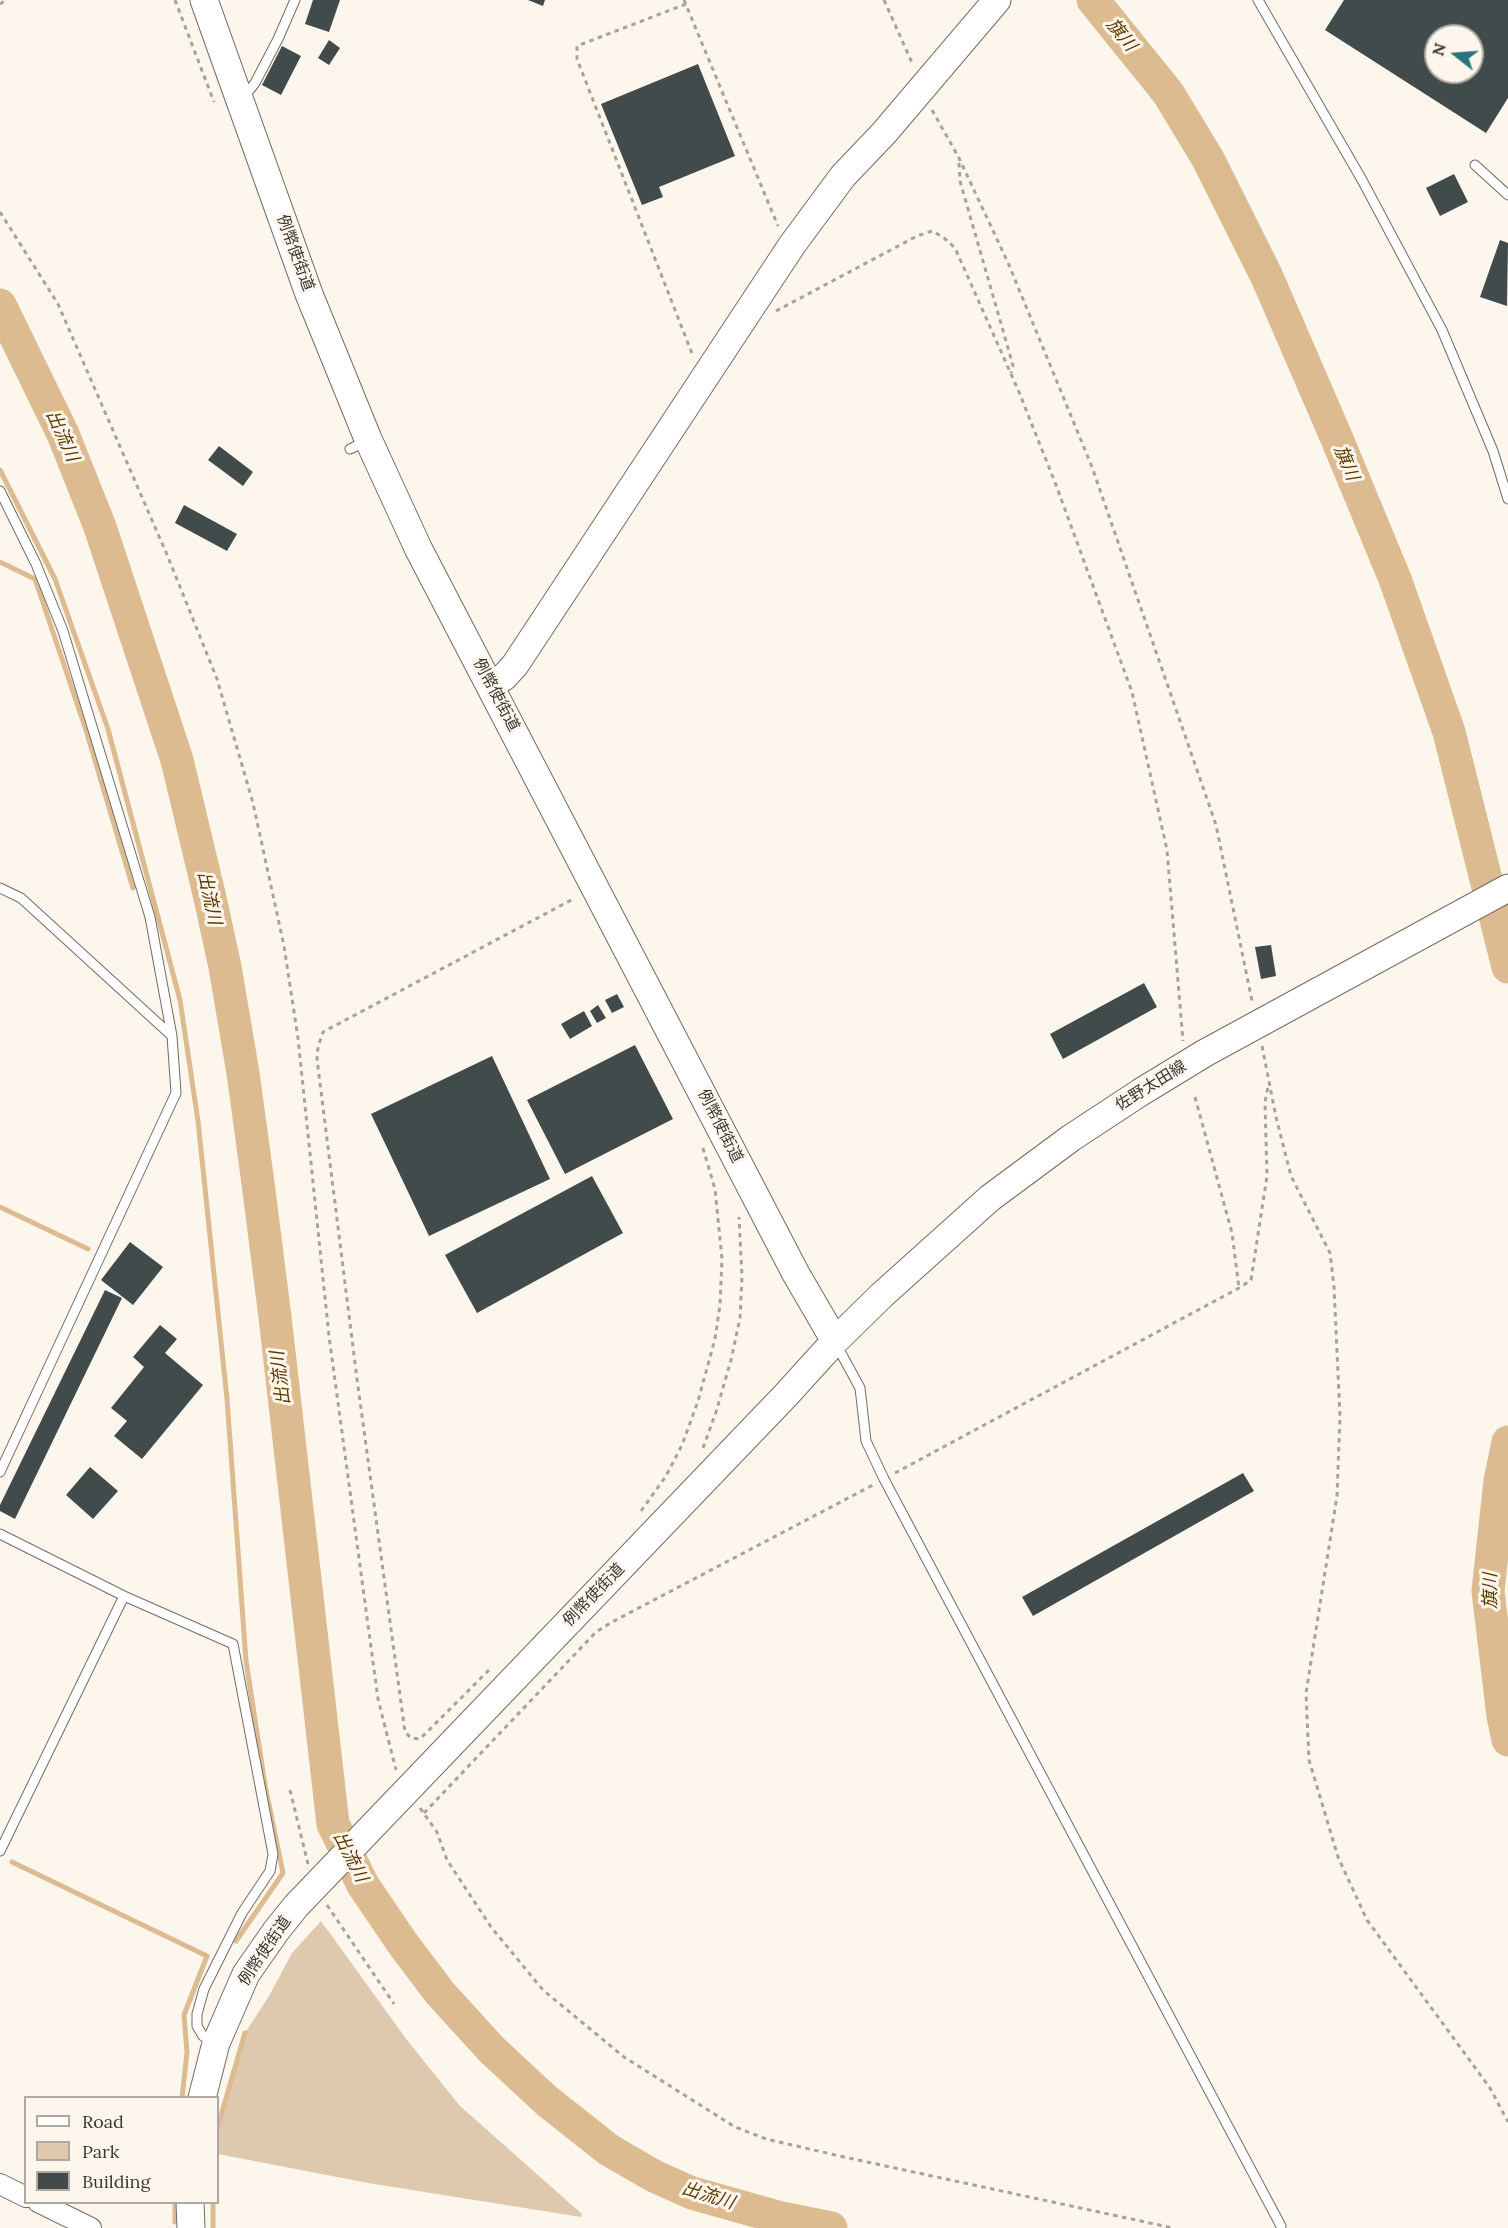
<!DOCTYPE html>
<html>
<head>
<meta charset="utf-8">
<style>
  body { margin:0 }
  #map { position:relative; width:1508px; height:2228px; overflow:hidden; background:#fdf6ed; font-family:Lora,serif }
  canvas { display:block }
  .legend { position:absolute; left:24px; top:2096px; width:195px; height:108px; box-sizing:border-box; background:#fdf6ed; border:2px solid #afa9a3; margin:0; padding:8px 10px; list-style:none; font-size:18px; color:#393633 }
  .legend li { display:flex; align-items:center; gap:12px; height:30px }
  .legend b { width:30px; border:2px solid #afa9a3 }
  .north { position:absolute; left:1424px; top:24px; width:60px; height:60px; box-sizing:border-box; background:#fdf6ed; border:2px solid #afa9a3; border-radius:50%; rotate:287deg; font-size:16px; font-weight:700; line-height:24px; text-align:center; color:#393633 }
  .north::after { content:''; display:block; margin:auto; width:21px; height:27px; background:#2a747b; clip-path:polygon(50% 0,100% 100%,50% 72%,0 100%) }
</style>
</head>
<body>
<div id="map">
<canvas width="1508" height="2228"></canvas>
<ul class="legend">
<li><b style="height:8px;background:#fff"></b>Road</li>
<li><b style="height:16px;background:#dfc9ae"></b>Park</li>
<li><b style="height:16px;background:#414b4c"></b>Building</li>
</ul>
<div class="north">N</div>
</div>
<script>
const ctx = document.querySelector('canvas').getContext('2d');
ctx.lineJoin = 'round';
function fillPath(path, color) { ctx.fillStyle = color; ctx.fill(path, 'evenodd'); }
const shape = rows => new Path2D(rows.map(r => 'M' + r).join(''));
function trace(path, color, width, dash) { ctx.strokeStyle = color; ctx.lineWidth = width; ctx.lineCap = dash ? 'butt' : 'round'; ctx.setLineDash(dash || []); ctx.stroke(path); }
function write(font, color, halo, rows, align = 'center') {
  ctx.font = font + ' Lora,"Noto Sans JP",serif'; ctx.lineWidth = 6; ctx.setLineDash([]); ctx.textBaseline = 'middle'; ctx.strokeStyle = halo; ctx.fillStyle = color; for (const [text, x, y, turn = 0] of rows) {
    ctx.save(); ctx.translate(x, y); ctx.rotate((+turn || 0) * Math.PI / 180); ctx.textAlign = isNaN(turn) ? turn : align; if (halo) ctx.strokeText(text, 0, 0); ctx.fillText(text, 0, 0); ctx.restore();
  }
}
fillPath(shape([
  [321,1921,407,2040,460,2106,582,2214,581,2217,368,2183,218,2154,218,2123,245,2033,269,1996,292,1953]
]), '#dfc9ae');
trace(shape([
  [0,470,55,579,108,729,180,1000,198,1121,227,1399,246,1661,265,1785,283,1873,236,1941],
  [0,562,35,579,86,730,133,888],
  [0,1207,88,1249],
  [12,1862,207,1956,184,2015,187,2052,182,2098],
  [218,2126,245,2033],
  [175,2202,175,2222],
  [213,2228,213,2202]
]), '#ddbb90', 5);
trace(shape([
  [1093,0,1168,93,1208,159,1267,277,1337,439,1395,579,1449,732,1508,967],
  [0,305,63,434,100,527,177,760,210,898,225,967,243,1073,258,1183,275,1317,333,1824,363,1885,403,1944,440,1993,492,2050,547,2101,609,2150,654,2176,692,2193,777,2217,831,2228],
  [1508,1442,1500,1481,1488,1591,1503,1716,1508,1740]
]), '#ddbb90', 33);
fillPath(shape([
  [313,0,340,0,329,32,305,24],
  [528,0,545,0,543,6],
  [1344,0,1508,0,1508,98,1486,133,1325,30],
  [1436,36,1472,36,1472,72,1436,72],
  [329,40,340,48,329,65,318,58],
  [282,46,301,56,281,95,262,85],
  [698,64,735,156,659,187,663,197,642,205,601,104],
  [1454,174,1468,202,1440,216,1426,188],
  [1500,240,1508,243,1507,306,1480,297],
  [219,446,253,472,243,486,208,460],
  [184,505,237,534,227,551,175,523],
  [1271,945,1276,976,1261,979,1255,947],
  [1144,983,1157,1007,1063,1059,1050,1034],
  [617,994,624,1007,612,1013,605,1000],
  [598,1005,606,1018,597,1023,590,1011],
  [584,1011,592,1026,570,1039,561,1024],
  [635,1045,673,1119,565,1174,527,1100],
  [492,1056,550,1179,429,1236,371,1114],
  [592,1176,623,1233,477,1313,445,1255],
  [130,1242,163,1267,133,1305,101,1280],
  [105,1290,122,1298,15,1519,0,1511,0,1505],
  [160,1325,177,1339,165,1353,203,1385,142,1459,114,1436,127,1421,111,1408,144,1367,133,1357],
  [90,1467,118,1491,93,1519,66,1495],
  [1243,1473,1254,1491,1033,1616,1022,1597]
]), '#414b4c');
const lane = shape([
  [1258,0,1362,180,1442,330,1493,451,1508,499],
  [243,98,255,83,278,39,295,0],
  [1475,165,1508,195],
  [350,449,366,441],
  [0,491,36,564,63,631,150,917,172,1036,176,1093,0,1472],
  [0,888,21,898,172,1036],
  [836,1344,860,1388,866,1441,884,1479,1281,2226],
  [0,1534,124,1596,233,1644,273,1854,270,1871,242,1913,204,1989,197,2014,197,2026,203,2036,214,2042],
  [0,1851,124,1596]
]);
const street = shape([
  [0,2184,26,2197],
  [38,2202,91,2228]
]);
const secondary = shape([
  [204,0,309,294,368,439,418,548,796,1274,835,1341],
  [490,684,504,677,515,665,792,245,843,176,884,133,997,0],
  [202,2098,216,2043,246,1974,276,1931,296,1906,786,1395,835,1341,882,1295,990,1198,1071,1138,1141,1092,1205,1053,1508,888],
  [190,2202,191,2228]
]);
trace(lane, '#726c64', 11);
trace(street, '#726c64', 22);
trace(secondary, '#726c64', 29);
trace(shape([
  [175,0,214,102],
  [684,0,778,226],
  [884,0,913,65],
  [0,4,6,0],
  [686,4,577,46,577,59,693,356],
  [932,110,959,158,1009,265,1092,467,1216,825,1252,1001],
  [959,163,960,181,1010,355,1013,366,1011,373],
  [0,212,58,304,168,557,217,679,253,803,284,946,298,1038,329,1336,378,1699,396,1770],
  [776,311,917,236,932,231,943,237,955,248,1019,392,1056,485,1132,692,1167,850,1183,1041],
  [1262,1046,1276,1117,1291,1176,1330,1253,1334,1287,1340,1416,1337,1496,1306,1693,1309,1760,1338,1857,1367,1920,1490,2088,1508,2122],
  [1195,1097,1232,1233,1239,1288],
  [703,1448,716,1412,731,1360,740,1318,742,1277,739,1217],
  [895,1473,1239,1288,1251,1280,1267,1176,1265,1102,1268,1087],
  [641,1511,666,1476,682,1445,698,1401,715,1339,720,1305,722,1259,715,1189,702,1145],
  [489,1670,425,1734,419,1739,411,1738,405,1732,357,1379,317,1059,318,1047,323,1032,575,898],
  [290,1790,308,1864],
  [420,1808,437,1832,447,1860,491,1927,543,1990,624,2057,735,2127,766,2139,844,2157,1173,2228],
  [424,1813,596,1632,612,1622,873,1485],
  [327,1905,394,2004]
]), '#a7a29c', 3, [4.5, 4.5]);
trace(lane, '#fff', 9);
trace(street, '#fff', 20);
trace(secondary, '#fff', 27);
write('16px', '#393633', '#fdf6ed', [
  ["例幣使街道",295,253,70],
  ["例幣使街道",496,695,62],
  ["佐野太田線",1151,1086,-32],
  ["例幣使街道",720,1126,63],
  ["例幣使街道",594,1595,-46],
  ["例幣使街道",265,1951,-56]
]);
write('italic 18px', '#5a3901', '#fdf6ed', [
  ["旗川",1121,35,51],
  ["出流川",62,436,66],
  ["旗川",1346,463,67],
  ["出流川",209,898,78],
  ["出流川",281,1378,-97],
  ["旗川",1491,1591,-90],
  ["出流川",350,1857,63],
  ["出流川",708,2196,17]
]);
</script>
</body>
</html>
